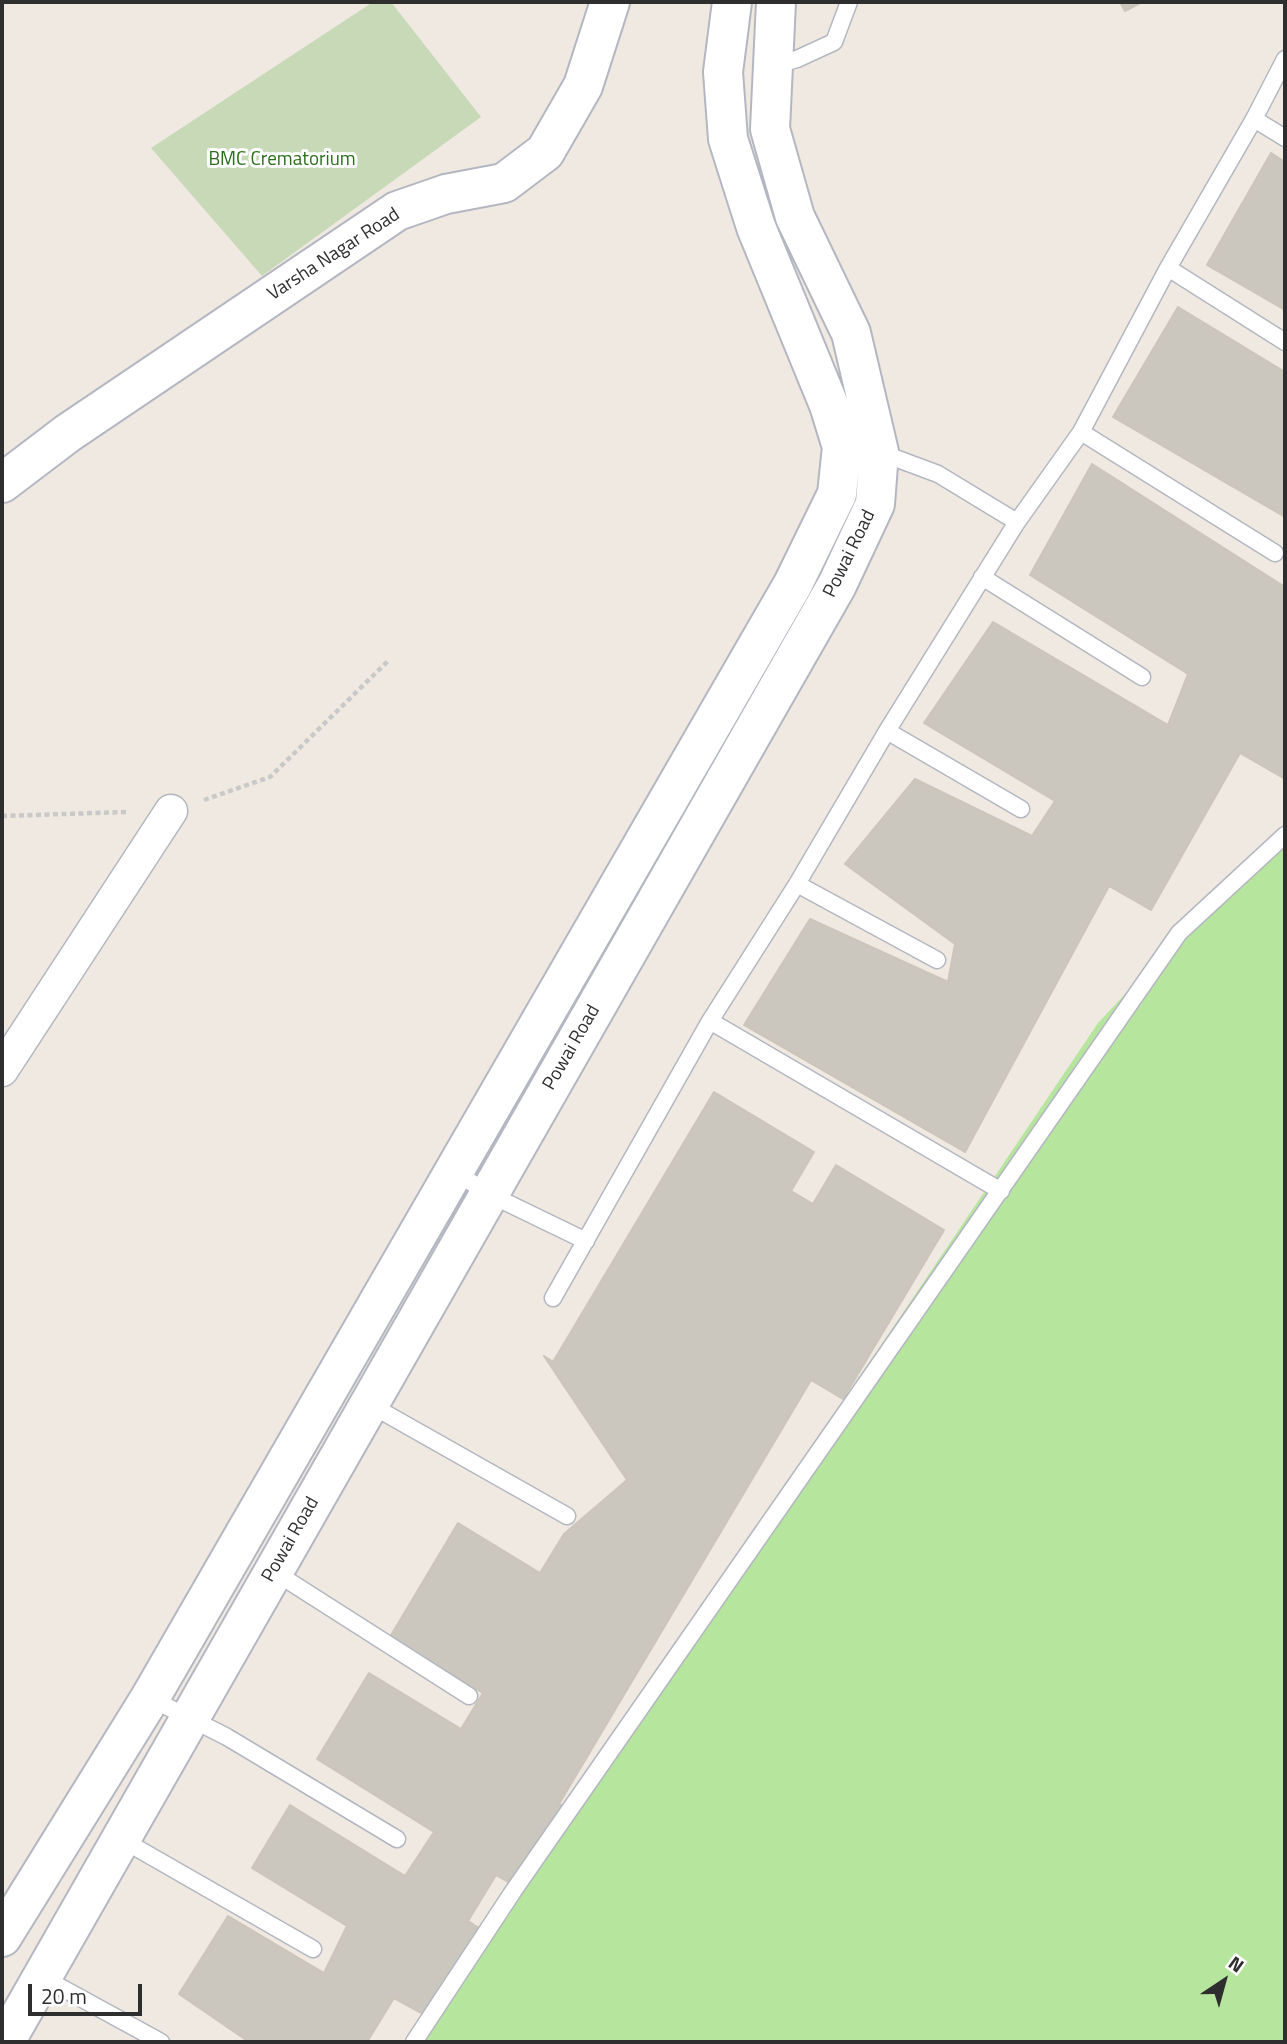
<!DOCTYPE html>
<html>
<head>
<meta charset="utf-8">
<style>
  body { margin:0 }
  #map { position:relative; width:1287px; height:2044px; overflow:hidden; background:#efe9e1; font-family:"Titillium Web",sans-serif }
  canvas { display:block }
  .frame { position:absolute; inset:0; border:4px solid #2e2e2e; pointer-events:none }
  .north { position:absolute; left:1189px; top:1946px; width:70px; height:70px; -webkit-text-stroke:5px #fff; paint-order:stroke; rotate:36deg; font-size:19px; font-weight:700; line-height:28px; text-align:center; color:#2e2e2e }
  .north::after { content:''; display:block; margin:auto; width:24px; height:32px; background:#2e2e2e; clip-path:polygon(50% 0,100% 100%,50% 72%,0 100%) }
  .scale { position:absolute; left:28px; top:1984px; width:114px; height:32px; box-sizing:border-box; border:4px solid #2e2e2e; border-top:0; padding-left:9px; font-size:21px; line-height:24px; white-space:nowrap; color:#2e2e2e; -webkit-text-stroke:5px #fff; paint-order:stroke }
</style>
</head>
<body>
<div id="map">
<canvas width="1287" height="2044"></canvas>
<div class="frame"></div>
<div class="north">N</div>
<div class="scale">20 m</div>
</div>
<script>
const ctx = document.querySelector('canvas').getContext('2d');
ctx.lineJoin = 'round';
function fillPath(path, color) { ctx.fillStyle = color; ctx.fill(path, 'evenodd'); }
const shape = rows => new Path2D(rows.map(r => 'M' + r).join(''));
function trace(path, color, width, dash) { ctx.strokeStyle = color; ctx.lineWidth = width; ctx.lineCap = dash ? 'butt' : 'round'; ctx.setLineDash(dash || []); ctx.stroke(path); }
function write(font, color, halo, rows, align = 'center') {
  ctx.font = font + ' "Titillium Web",sans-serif'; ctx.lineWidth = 6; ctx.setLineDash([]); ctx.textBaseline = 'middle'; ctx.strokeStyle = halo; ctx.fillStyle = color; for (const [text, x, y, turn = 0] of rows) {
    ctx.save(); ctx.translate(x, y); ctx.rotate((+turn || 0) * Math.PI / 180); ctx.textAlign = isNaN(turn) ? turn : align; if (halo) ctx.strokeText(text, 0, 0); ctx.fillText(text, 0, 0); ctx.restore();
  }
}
fillPath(shape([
  [1285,824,1285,2042,412,2042,1098,1023]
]), '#b6e59e');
fillPath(shape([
  [373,2,391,2,481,117,262,276,151,148]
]), '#c8d9b8');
const building = shape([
  [1120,2,1142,2,1125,11,1120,2],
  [1271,153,1285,162,1285,310,1207,265,1271,153],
  [1178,307,1285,372,1285,517,1113,417,1178,307],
  [1092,464,1285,587,1285,779,1240,753,1151,910,1109,886,965,1152,744,1025,810,919,948,982,955,944,845,864,915,779,1032,836,1055,801,924,723,993,622,1168,725,1188,674,1030,575,1092,464],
  [714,1092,814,1152,791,1191,813,1204,836,1165,944,1230,843,1399,811,1380,559,1804,563,1806,515,1886,496,1875,468,1921,482,1930,425,2015,394,1998,367,2042,249,2042,179,1994,228,1916,324,1973,347,1926,252,1868,290,1805,405,1876,434,1832,317,1759,369,1673,461,1729,483,1693,390,1637,458,1523,540,1573,564,1534,627,1480,544,1356,553,1362,714,1092]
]);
fillPath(building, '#cbc7bf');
trace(building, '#cbc5ba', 2);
const service = shape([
  [773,66,797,59,834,42,849,2],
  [1254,119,1285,138],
  [1168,268,1285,342],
  [1081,432,1275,553],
  [879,452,938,474,1017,522],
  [982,577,1142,677],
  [887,731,1021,809],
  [797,884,937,960],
  [710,1021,1001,1191],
  [454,1171,489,1194,586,1241],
  [553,1298,710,1021,797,884,887,731,1017,522,1081,432,1168,268,1254,119,1285,59],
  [369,1404,567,1516],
  [273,1571,469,1696],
  [150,1698,227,1737,397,1839],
  [121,1839,313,1949],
  [42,1977,161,2042],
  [414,2042,514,1890,1179,933,1285,835]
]);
const minor = shape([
  [2,1070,171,811]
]);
const tertiary = shape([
  [2,483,68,433,397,211,446,194,504,183,545,152,583,86,610,2]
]);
const secondary = shape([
  [2,1937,150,1698,793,584,837,494,842,447,829,405,756,227,728,139,723,72,732,2],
  [5,2042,837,585,875,504,879,452,851,333,795,217,770,129,776,2]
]);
trace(service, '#b4b7c1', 19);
trace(minor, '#b4b7c1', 35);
trace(tertiary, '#b4b7c1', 42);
trace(secondary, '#b4b7c1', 42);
trace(shape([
  [204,800,270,777,389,660],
  [2,816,127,812]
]), '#c9c9c9', 4.5, [5, 3.5]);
trace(service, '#fff', 16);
trace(minor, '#fff', 32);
trace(tertiary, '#fff', 38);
trace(secondary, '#fff', 38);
write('19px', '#2c6e1b', '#fff', [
  ["BMC Crematorium",282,160]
]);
write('19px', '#2e2e2e', '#fff', [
  ["Varsha Nagar Road",334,255,-33],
  ["Powai Road",850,554,-64],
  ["Powai Road",572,1048,-60],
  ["Powai Road",291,1540,-60]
]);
</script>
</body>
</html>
